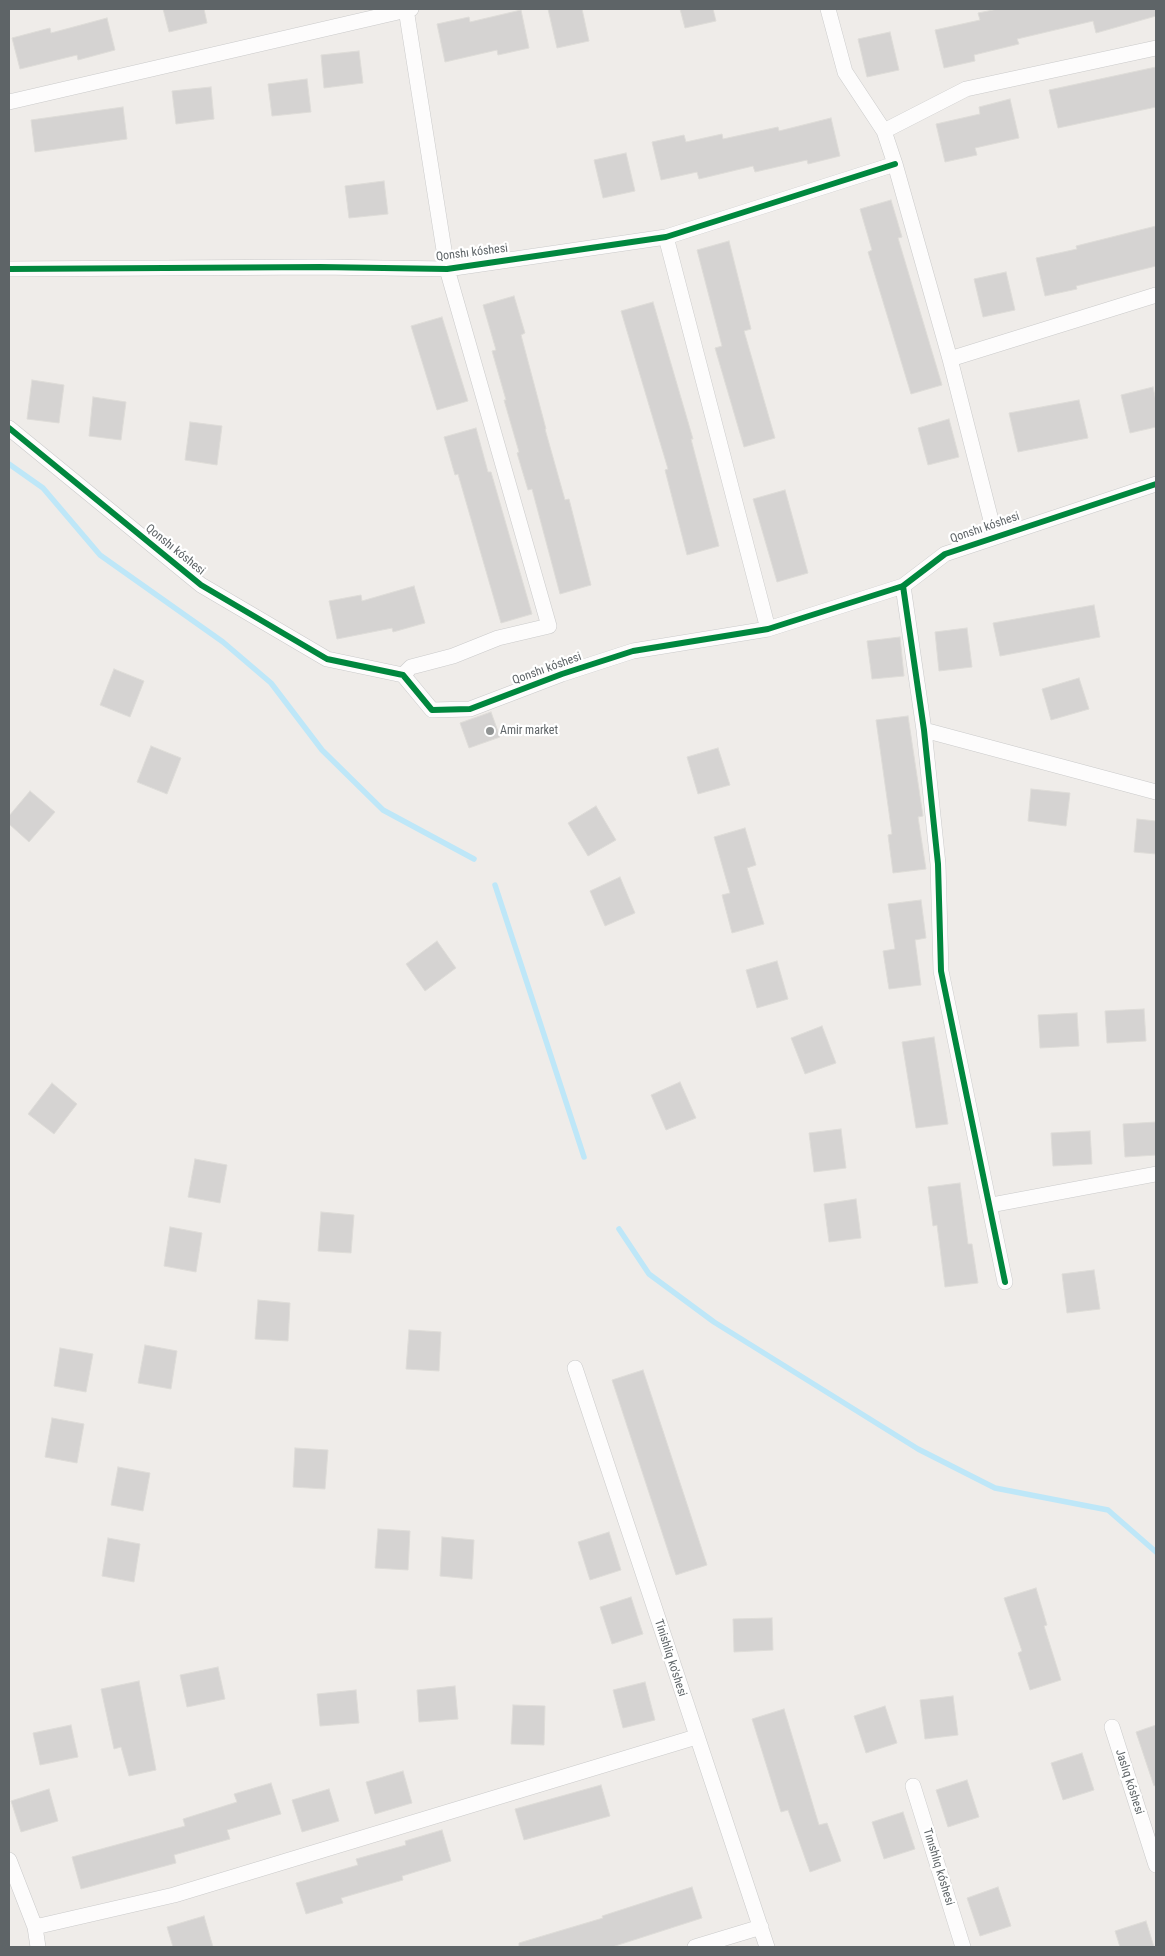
<!DOCTYPE html>
<html>
<head>
<meta charset="utf-8">
<style>
  body { margin:0 }
  #map { position:relative; width:1165px; height:1956px; overflow:hidden; background:#efece9; font-family:"Roboto Condensed",sans-serif }
  canvas { display:block }
  .frame { position:absolute; inset:0; border:10px solid #5e6467; pointer-events:none }
</style>
</head>
<body>
<div id="map">
<canvas width="1165" height="1956"></canvas>
<div class="frame"></div>
</div>
<script>
const ctx = document.querySelector('canvas').getContext('2d');
ctx.lineJoin = 'round';
const shape = rows => new Path2D(rows.map(r => 'M' + r).join(''));
function trace(path, color, width, dash) { ctx.strokeStyle = color; ctx.lineWidth = width; ctx.lineCap = dash ? 'butt' : 'round'; ctx.setLineDash(dash || []); ctx.stroke(path); }
function fillPath(path, color) { ctx.fillStyle = color; ctx.fill(path, 'evenodd'); }
function write(font, color, halo, rows, align = 'center') {
  ctx.font = font + ' "Roboto Condensed",sans-serif'; ctx.lineWidth = 4.5; ctx.setLineDash([]); ctx.textBaseline = 'middle'; ctx.strokeStyle = halo; ctx.fillStyle = color; for (const [text, x, y, turn = 0] of rows) {
    ctx.save(); ctx.translate(x, y); ctx.rotate((+turn || 0) * Math.PI / 180); ctx.textAlign = isNaN(turn) ? turn : align; if (halo) ctx.strokeText(text, 0, 0); ctx.fillText(text, 0, 0); ctx.restore();
  }
}
trace(shape([
  [9,464,43,488,100,555,223,642,271,683,322,750,383,810,474,859],
  [495,885,584,1157],
  [619,1229,649,1274,714,1322,918,1449,995,1488,1108,1510,1156,1552]
]), '#bee7f8', 5.5);
const building = shape([
  [163,9,204,9,207,23,169,32,163,9],
  [548,9,582,9,589,41,557,48,548,9],
  [680,9,713,9,716,21,685,28,680,9],
  [998,9,1156,9,1156,16,1096,33,1093,21,1017,39,1019,44,974,55,975,61,944,68,935,30,980,20,978,13,998,9],
  [521,10,529,48,498,55,497,50,445,62,437,24,469,17,470,22,521,10],
  [107,18,115,50,78,60,77,55,20,69,12,38,50,28,51,33,107,18],
  [890,32,899,70,867,77,858,39,890,32],
  [359,51,363,83,324,88,321,55,359,51],
  [1156,67,1156,107,1058,128,1049,90,1156,67],
  [307,79,311,112,272,116,268,84,307,79],
  [211,87,214,119,176,124,172,91,211,87],
  [1010,99,1019,138,975,148,977,155,945,162,936,124,980,114,979,107,1010,99],
  [123,107,127,139,35,152,31,120,123,107],
  [831,118,840,156,808,164,807,160,755,172,753,166,699,179,697,172,661,180,652,142,684,135,686,142,722,134,723,139,778,127,779,131,831,118],
  [626,153,635,191,603,198,594,160,626,153],
  [384,181,388,214,349,218,345,186,384,181],
  [891,200,902,237,898,238,942,385,911,394,868,252,872,250,860,209,891,200],
  [1156,226,1156,266,1076,286,1077,289,1045,296,1036,258,1077,249,1076,246,1156,226],
  [729,241,751,329,744,331,775,438,744,447,715,348,722,346,697,250,729,241],
  [1006,272,1015,310,983,317,974,279,1006,272],
  [514,296,525,333,521,335,546,429,545,429,565,500,569,499,591,585,560,594,532,489,528,490,517,453,519,452,504,400,506,400,492,351,496,350,483,305,514,296],
  [653,302,693,439,691,439,719,546,687,555,665,470,668,469,621,311,653,302],
  [442,317,468,401,437,410,411,326,442,317],
  [32,380,64,385,59,423,27,419,32,380],
  [1153,387,1156,401,1156,427,1130,433,1121,395,1153,387],
  [93,397,126,402,121,440,89,436,93,397],
  [1079,400,1088,438,1018,452,1009,413,1079,400],
  [949,419,959,457,928,465,918,428,949,419],
  [190,422,222,426,217,465,185,460,190,422],
  [476,428,488,472,491,472,532,614,501,623,458,474,455,475,444,437,476,428],
  [785,490,808,573,777,582,753,499,785,490],
  [414,586,425,623,393,632,392,628,337,639,329,601,361,595,362,601,414,586],
  [1094,605,1100,637,1000,656,993,623,1094,605],
  [967,628,972,667,939,671,935,632,967,628],
  [900,637,904,676,872,679,867,641,900,637],
  [114,669,144,681,130,717,100,705,114,669],
  [1079,678,1089,709,1051,720,1042,689,1079,678],
  [491,712,500,737,469,748,460,723,491,712],
  [908,716,923,816,918,817,926,869,893,873,888,835,892,834,876,720,908,716],
  [151,746,181,758,167,794,137,782,151,746],
  [718,748,730,785,698,794,687,757,718,748],
  [1031,789,1070,793,1066,826,1028,821,1031,789],
  [30,791,55,812,29,842,9,824,9,816,30,791],
  [596,806,616,840,588,856,568,823,596,806],
  [1137,819,1156,821,1156,854,1134,852,1137,819],
  [745,828,756,865,747,868,764,924,732,933,722,895,730,893,714,837,745,828],
  [620,877,635,913,605,926,590,891,620,877],
  [921,900,926,938,915,940,921,985,889,989,883,951,895,949,888,904,921,900],
  [437,941,456,968,425,991,406,964,437,941],
  [777,961,788,999,757,1008,746,970,777,961],
  [1144,1009,1146,1041,1107,1043,1105,1011,1144,1009],
  [1077,1013,1079,1046,1040,1048,1038,1015,1077,1013],
  [822,1026,836,1063,805,1074,791,1038,822,1026],
  [934,1037,948,1124,916,1128,902,1042,934,1037],
  [680,1082,696,1118,666,1130,651,1095,680,1082],
  [52,1083,77,1104,54,1134,28,1114,52,1083],
  [1156,1122,1156,1155,1125,1157,1123,1124,1156,1122],
  [841,1129,846,1168,814,1172,809,1133,841,1129],
  [1090,1131,1092,1164,1053,1166,1051,1133,1090,1131],
  [195,1159,227,1165,220,1203,188,1197,195,1159],
  [960,1183,968,1244,972,1244,978,1283,945,1287,937,1225,933,1226,928,1187,960,1183],
  [856,1199,861,1238,829,1242,824,1204,856,1199],
  [321,1212,354,1215,351,1253,318,1251,321,1212],
  [170,1227,202,1233,196,1272,164,1266,170,1227],
  [1094,1270,1100,1309,1067,1313,1062,1274,1094,1270],
  [258,1300,290,1303,288,1341,255,1339,258,1300],
  [409,1330,441,1332,439,1371,406,1369,409,1330],
  [145,1345,177,1351,171,1389,138,1383,145,1345],
  [60,1348,93,1354,86,1392,54,1386,60,1348],
  [643,1370,707,1565,676,1575,612,1380,643,1370],
  [52,1418,84,1424,77,1463,45,1457,52,1418],
  [295,1448,328,1450,325,1489,293,1487,295,1448],
  [118,1467,150,1473,143,1511,111,1505,118,1467],
  [378,1529,410,1531,408,1570,375,1568,378,1529],
  [609,1532,621,1570,590,1580,578,1542,609,1532],
  [442,1537,474,1540,472,1579,440,1576,442,1537],
  [108,1538,140,1544,134,1582,102,1576,108,1538],
  [1036,1588,1047,1625,1044,1626,1061,1680,1030,1690,1018,1653,1022,1651,1004,1598,1036,1588],
  [631,1597,643,1634,612,1644,600,1607,631,1597],
  [772,1618,773,1650,734,1652,733,1619,772,1618],
  [218,1667,225,1699,187,1707,180,1675,218,1667],
  [139,1681,156,1770,129,1776,121,1747,114,1749,101,1689,139,1681],
  [645,1682,655,1720,623,1728,613,1690,645,1682],
  [455,1686,458,1719,419,1722,417,1690,455,1686],
  [356,1690,359,1723,320,1726,317,1694,356,1690],
  [953,1696,958,1735,925,1739,920,1700,953,1696],
  [513,1705,545,1706,544,1745,511,1744,513,1705],
  [885,1706,897,1743,866,1753,854,1716,885,1706],
  [784,1709,819,1825,827,1823,841,1861,810,1872,788,1810,781,1812,752,1719,784,1709],
  [71,1725,78,1757,40,1765,33,1733,71,1725],
  [1156,1725,1156,1785,1154,1786,1136,1732,1156,1725],
  [1082,1753,1094,1790,1063,1800,1051,1763,1082,1753],
  [403,1771,412,1803,375,1814,366,1782,403,1771],
  [967,1780,979,1817,948,1827,936,1790,967,1780],
  [271,1783,281,1814,227,1830,230,1839,174,1855,176,1863,81,1889,72,1857,185,1826,183,1819,237,1802,234,1794,271,1783],
  [601,1785,610,1816,524,1840,515,1809,601,1785],
  [49,1789,58,1821,21,1832,11,1801,49,1789],
  [329,1789,339,1821,302,1832,292,1800,329,1789],
  [903,1812,915,1849,884,1859,872,1822,903,1812],
  [442,1830,451,1861,402,1876,403,1880,341,1898,343,1903,306,1914,296,1883,358,1865,356,1859,406,1845,405,1841,442,1830],
  [692,1887,702,1918,612,1947,519,1947,519,1943,603,1918,602,1916,692,1887],
  [998,1887,1011,1926,980,1936,967,1898,998,1887],
  [204,1916,213,1947,173,1947,167,1927,204,1916],
  [1146,1921,1154,1947,1120,1947,1115,1931,1146,1921]
]);
fillPath(building, '#d5d3d2');
trace(building, '#dedcd8', 1);
const minor = shape([
  [828,9,845,72,884,131,895,164,950,359,995,536],
  [9,102,411,9],
  [884,131,966,89,1156,48],
  [666,237,768,629],
  [9,269,320,267,447,269,666,237,895,164],
  [950,359,1156,295],
  [9,428,201,585,327,659,403,675,432,710,470,709,562,674,633,651,768,629,903,586,945,554,1156,484],
  [903,586,924,730,938,864,941,971,1005,1282],
  [403,675,411,667,453,656,498,638,549,626,447,269,406,9],
  [924,730,1156,792],
  [991,1205,1156,1174],
  [575,1368,767,1947],
  [1112,1727,1156,1865],
  [913,1786,963,1947],
  [9,1860,35,1927,38,1947],
  [35,1927,174,1895,696,1737],
  [695,1947,761,1927]
]);
trace(minor, '#cacaca', 16);
trace(minor, '#fdfcfc', 15);
trace(shape([
  [9,269,320,267,447,269,666,237,895,164],
  [9,428,201,585,327,659,403,675,432,710,470,709,562,674,633,651,768,629,903,586,945,554,1156,484],
  [903,586,924,730,938,864,941,971,1005,1282]
]), '#00873e', 6);
for (const [x, y, r, color] of [
  [490,731,5,"#919494"]
]) { const dot = new Path2D(); dot.arc(x, y, r, 0, 2 * Math.PI); ctx.fillStyle = color; ctx.fill(dot); trace(dot, '#fff', 2); }
write('12px', '#5e6467', '#fff', [
  ["Qonshı kóshesi",472,253,-7],
  ["Qonshı kóshesi",985,528,-19],
  ["Qonshı kóshesi",175,550,39],
  ["Qonshı kóshesi",547,669,-20],
  ["Tinishliq ko'shesi",670,1658,72],
  ["Jaslıq kóshesi",1129,1782,72],
  ["Tınıshlıq kóshesi",938,1867,73]
]);
write('12px', '#5e6467', '#fff', [
  ["Amir market",500,731]
], 'left');
</script>
</body>
</html>
